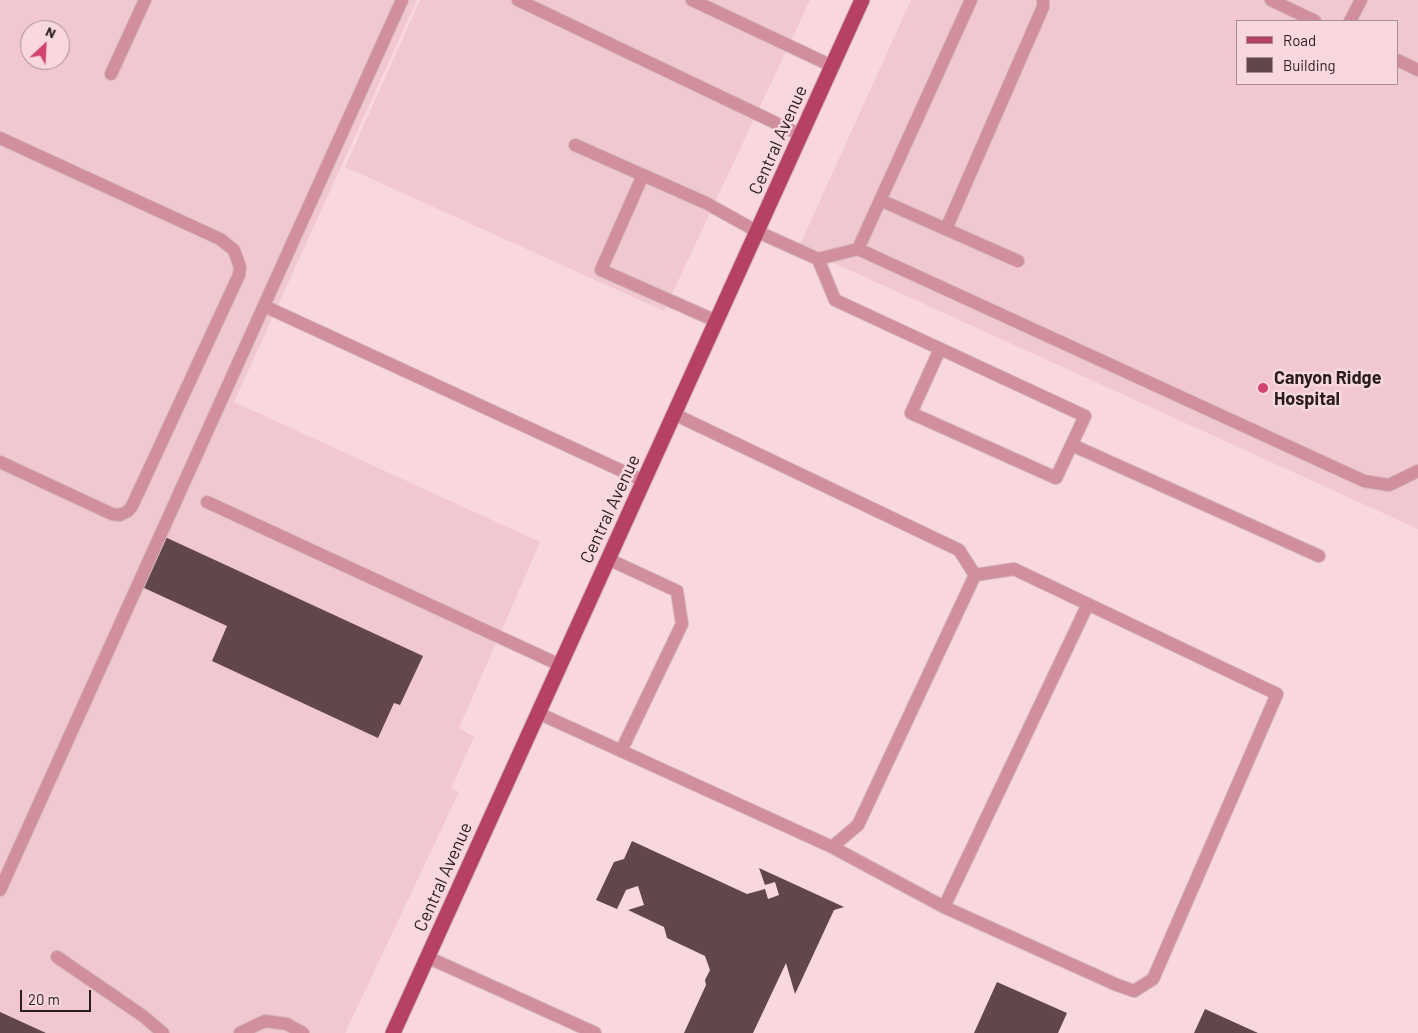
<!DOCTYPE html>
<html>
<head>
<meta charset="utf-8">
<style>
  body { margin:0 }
  #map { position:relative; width:1418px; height:1033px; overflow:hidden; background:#f8d7de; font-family:Barlow,sans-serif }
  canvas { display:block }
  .legend { position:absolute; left:1236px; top:20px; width:162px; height:65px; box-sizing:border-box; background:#f8d7de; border:1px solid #a58d92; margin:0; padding:6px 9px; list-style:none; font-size:15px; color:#291d20 }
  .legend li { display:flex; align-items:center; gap:10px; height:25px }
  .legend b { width:25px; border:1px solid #a58d92 }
  .north { position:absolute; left:20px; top:20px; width:50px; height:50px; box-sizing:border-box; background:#f8d7de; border:1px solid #a58d92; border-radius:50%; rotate:25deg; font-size:14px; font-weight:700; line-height:20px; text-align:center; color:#291d20 }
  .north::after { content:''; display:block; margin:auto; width:18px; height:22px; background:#d14371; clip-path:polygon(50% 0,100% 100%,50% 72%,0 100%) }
  .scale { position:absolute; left:20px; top:990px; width:71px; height:22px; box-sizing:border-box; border:2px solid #291d20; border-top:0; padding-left:6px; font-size:15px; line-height:18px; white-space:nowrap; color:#291d20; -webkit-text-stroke:4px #f8d7de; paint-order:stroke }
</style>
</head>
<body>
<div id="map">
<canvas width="1418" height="1033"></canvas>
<ul class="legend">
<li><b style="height:6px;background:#b74065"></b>Road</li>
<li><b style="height:14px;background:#61464c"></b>Building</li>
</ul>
<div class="north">N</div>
<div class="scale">20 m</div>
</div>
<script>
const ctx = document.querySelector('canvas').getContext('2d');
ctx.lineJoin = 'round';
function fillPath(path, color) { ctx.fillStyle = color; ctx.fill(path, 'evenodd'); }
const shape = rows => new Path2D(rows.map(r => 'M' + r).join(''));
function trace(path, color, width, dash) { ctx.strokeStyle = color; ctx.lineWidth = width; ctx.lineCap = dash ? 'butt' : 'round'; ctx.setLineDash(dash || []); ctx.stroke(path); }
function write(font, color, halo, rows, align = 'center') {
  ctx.font = font + ' Barlow,sans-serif'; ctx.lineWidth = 5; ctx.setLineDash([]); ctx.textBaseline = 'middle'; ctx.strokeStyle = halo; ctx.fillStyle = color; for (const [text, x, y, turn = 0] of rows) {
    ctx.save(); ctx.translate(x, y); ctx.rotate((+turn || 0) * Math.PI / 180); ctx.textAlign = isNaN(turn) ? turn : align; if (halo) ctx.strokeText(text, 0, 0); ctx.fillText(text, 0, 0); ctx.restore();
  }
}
fillPath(shape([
  [0,0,417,0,234,402,540,542,459,728,474,737,451,788,459,792,345,1033,0,1033],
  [30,30,60,30,60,60,30,60],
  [420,0,810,0,664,311,345,167],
  [911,0,1418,0,1418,529,799,247],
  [1237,21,1397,21,1397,84,1237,84]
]), '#f1c8d0');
fillPath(shape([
  [165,537,423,656,400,705,394,703,378,738,212,661,227,626,142,587],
  [632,841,747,894,765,889,768,899,779,895,775,882,765,885,759,868,844,907,834,910,795,994,786,963,753,1033,684,1033,706,985,705,980,710,970,705,956,667,938,664,927,628,910,644,905,638,886,626,890,617,909,596,900,614,862,624,859],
  [997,982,1067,1013,1058,1033,974,1033],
  [1205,1009,1258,1033,1194,1033],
  [0,1012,46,1033,0,1033]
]), '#61464c');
const service = shape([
  [518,0,801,135],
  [692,0,832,66],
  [1271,0,1315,21],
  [1350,21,1361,0],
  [1397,60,1418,70],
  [111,74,145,0],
  [0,138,220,239,234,250,240,267,239,275,132,506,128,511,120,515,112,514,0,462],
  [575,145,706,203,758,232,818,259,858,249,1364,481,1389,485,1418,471],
  [643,175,601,270,716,321],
  [880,200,1018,261],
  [946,229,1043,7,1043,0],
  [858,249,971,0],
  [818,259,835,300,1085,416,1056,478,911,413,940,349],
  [264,306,644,481],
  [1072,445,1319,556],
  [207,502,560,665],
  [608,559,677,591,682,624,621,751],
  [538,713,832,847,858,825,975,575,959,550,674,414],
  [832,847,944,907,1117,985,1134,991,1153,979,1277,694,1014,569,975,575],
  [0,890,402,0],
  [944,907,1088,604],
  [57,957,143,1016,163,1033],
  [427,957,595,1033],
  [240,1033,265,1021,287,1024,303,1033]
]);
const primary = shape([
  [393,1033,862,0]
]);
trace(service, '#d3b6bc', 14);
trace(primary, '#d3b6bc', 17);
trace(service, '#d18e9d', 12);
trace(primary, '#b74065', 15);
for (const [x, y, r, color] of [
  [1263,388,6,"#d14371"]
]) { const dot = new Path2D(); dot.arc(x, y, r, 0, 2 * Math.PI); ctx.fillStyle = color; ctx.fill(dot); trace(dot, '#f8d7de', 2); }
write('18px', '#291d20', '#f8d7de', [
  ["Central Avenue",778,140,-66],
  ["Central Avenue",610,509,-65],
  ["Central Avenue",443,877,-66]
]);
write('bold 18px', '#291d20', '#f8d7de', [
  ["Canyon Ridge",1274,378],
  ["Hospital",1274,399]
], 'left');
</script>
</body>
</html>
